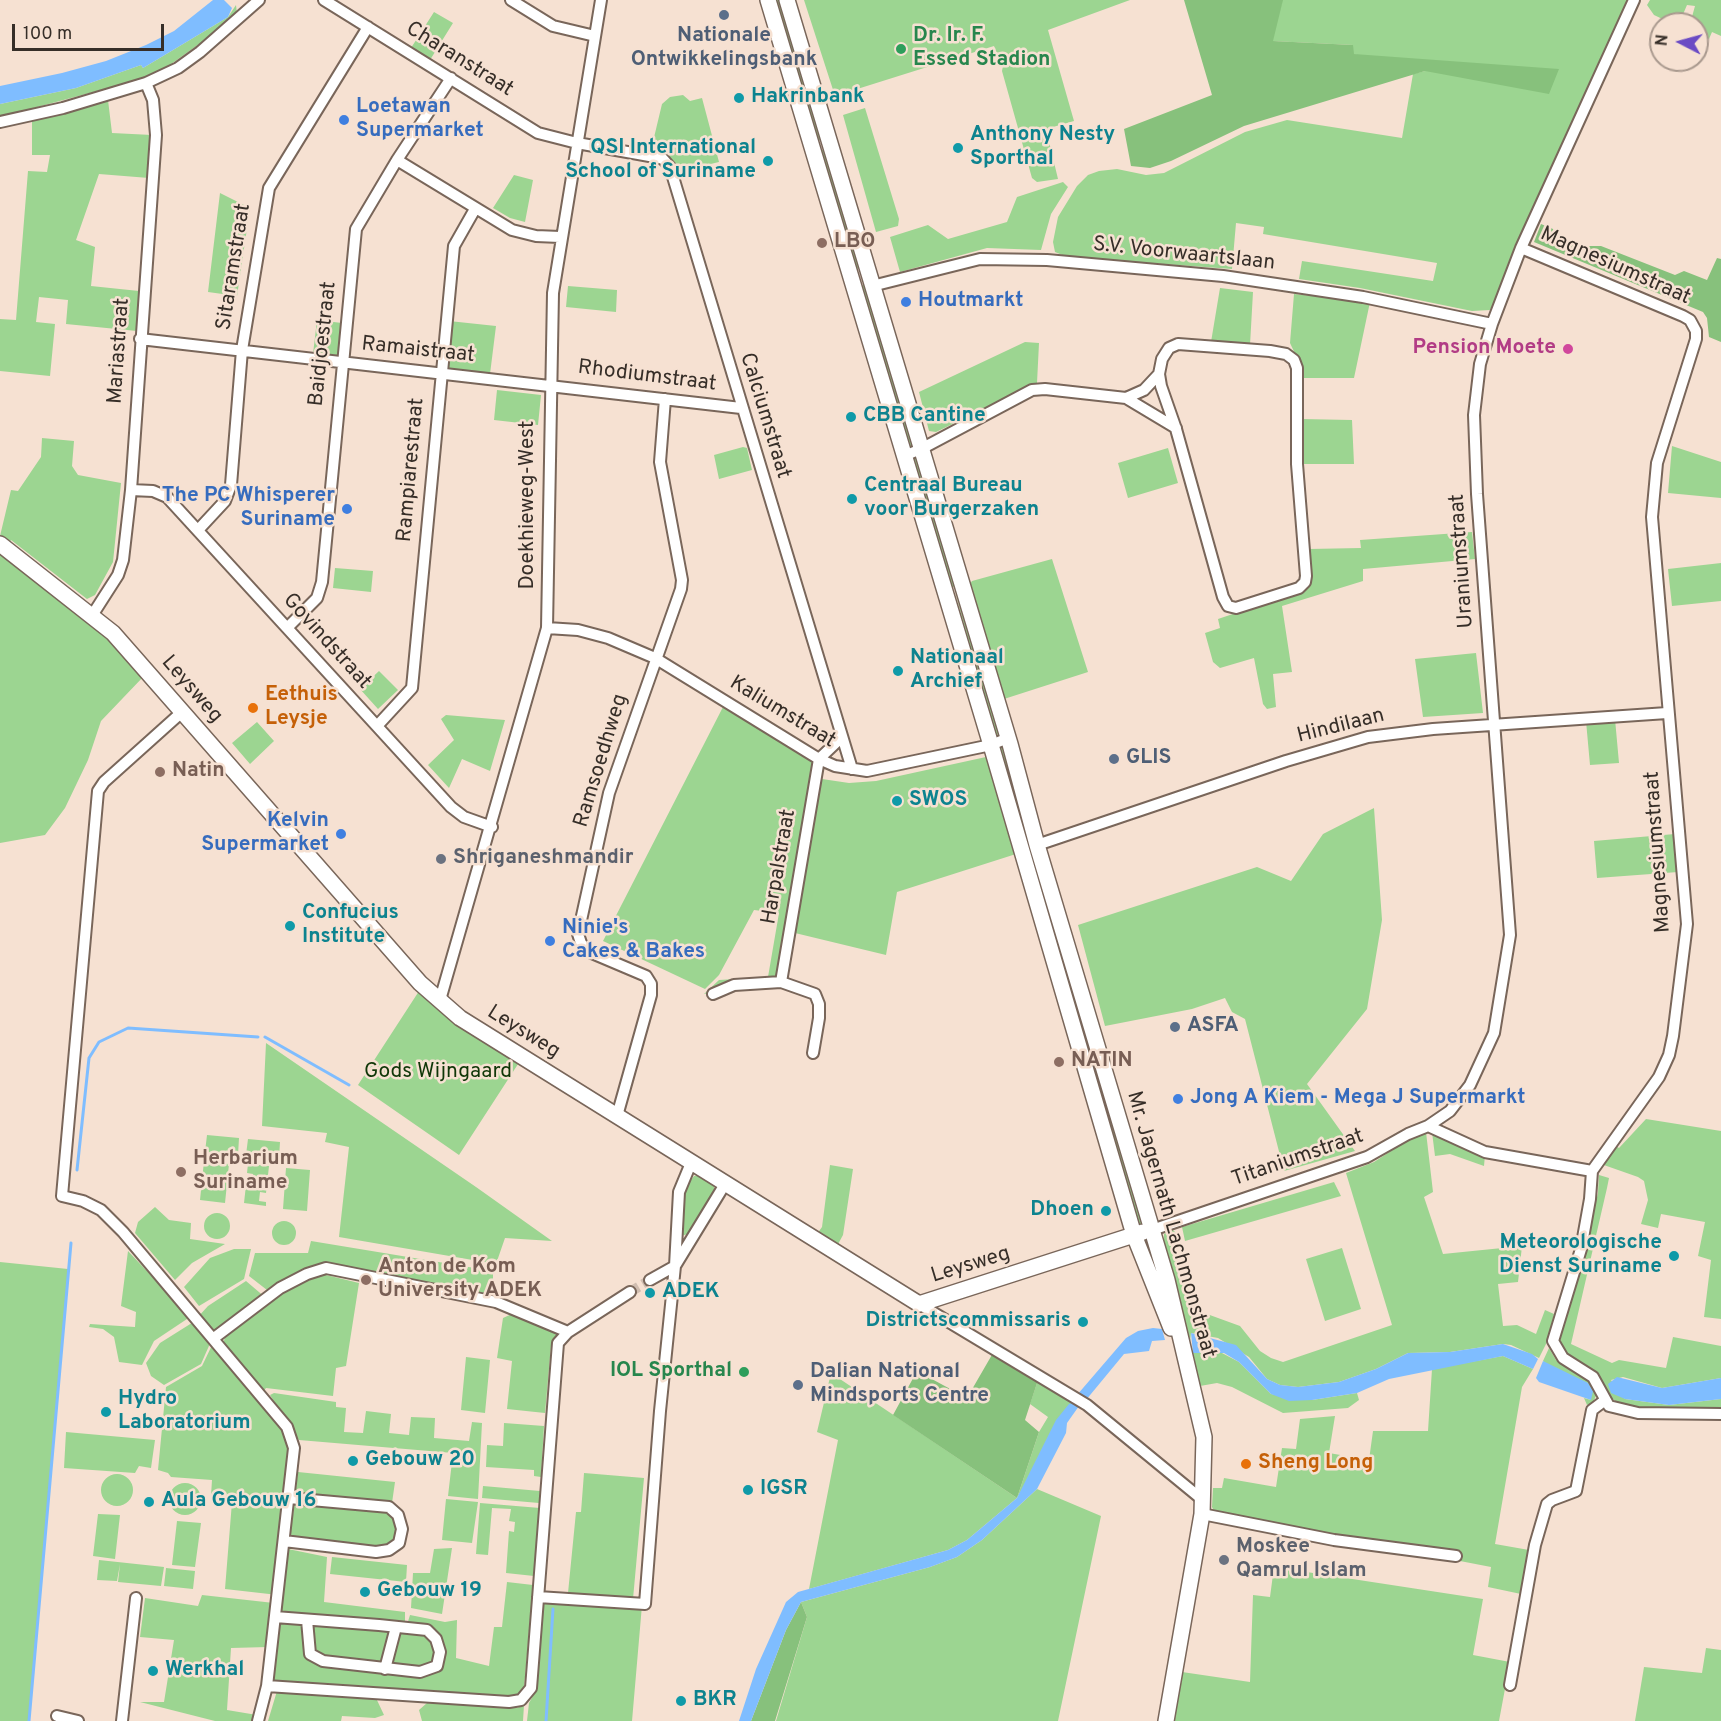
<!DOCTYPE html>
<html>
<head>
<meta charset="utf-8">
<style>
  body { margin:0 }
  #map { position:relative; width:1721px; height:1721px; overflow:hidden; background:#f6e1d2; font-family:Overpass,sans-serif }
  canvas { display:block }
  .north { position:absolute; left:1649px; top:12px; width:60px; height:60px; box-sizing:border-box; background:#f6e1d2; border:2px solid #a9998e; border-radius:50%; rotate:276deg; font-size:16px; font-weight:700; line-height:24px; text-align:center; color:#362e28 }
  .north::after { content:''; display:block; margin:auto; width:21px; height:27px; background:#6a4bc4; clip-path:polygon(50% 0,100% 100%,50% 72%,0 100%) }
  .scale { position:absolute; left:12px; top:24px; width:152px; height:27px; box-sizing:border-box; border:3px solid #362e28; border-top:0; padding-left:8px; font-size:18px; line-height:21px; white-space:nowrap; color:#362e28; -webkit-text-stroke:4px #f6e1d2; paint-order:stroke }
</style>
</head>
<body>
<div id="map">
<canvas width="1721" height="1721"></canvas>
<div class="north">N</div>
<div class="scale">100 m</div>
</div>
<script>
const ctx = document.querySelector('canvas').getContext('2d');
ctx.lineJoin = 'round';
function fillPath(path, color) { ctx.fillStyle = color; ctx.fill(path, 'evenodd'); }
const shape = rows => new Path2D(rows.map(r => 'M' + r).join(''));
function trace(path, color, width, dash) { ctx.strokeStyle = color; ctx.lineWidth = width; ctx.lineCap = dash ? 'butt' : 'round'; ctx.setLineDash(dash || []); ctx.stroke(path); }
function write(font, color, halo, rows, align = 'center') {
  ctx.font = font + ' Overpass,sans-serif'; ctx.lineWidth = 5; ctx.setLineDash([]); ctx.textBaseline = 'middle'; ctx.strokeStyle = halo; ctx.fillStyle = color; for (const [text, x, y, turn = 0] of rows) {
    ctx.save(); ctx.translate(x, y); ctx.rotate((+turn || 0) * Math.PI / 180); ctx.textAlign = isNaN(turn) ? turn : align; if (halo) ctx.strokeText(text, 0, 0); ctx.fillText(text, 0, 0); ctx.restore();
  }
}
fillPath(shape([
  [775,0,783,0,821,140,816,140],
  [804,0,1130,0,1048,30,1074,121,1046,129,1058,179,1037,182,1032,178,1002,71,1003,66,1011,63,1010,57,998,57,994,46,835,96],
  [1279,0,1631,0,1490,310,1472,311,1360,288,1299,279,1302,261,1433,281,1437,263,1263,234,1264,227,1236,223,1232,269,1067,257,1055,252,1053,242,1058,217,1077,186,1088,175,1099,171,1117,169,1146,175,1164,173,1245,132,1287,120,1402,138,1413,74,1425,71,1353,54,1353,45,1272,41,1282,1],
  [1650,0,1721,0,1721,36,1712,32,1709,39,1697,33,1697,24,1690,24,1695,6,1687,5,1681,19,1673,24,1654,15,1647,5],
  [236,5,237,14,223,27,167,67,138,80,0,117,0,104,76,88,141,65,143,68,228,17],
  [434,12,453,23,430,60,411,48],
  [683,95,690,101,702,98,719,162,677,172,668,158,651,150,662,104,670,97],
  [108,100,112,133,152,135,149,178,99,174,76,240,95,247,91,286,139,291,137,331,66,324,68,300,39,297,36,322,55,324,50,376,0,371,0,319,16,320,28,171,47,172,50,155,32,155,32,120],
  [865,108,899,219,898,226,876,232,843,115],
  [825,149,861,266,857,269,820,151],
  [514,175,533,180,525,222,510,218,493,208],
  [1063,182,1068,187,1051,214,1041,250,987,248,900,272,890,237,928,225,948,239,1007,222,1017,197],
  [220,193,250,208,237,296,208,292],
  [864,284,914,445,913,449,908,450,861,287],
  [568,286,617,290,616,312,566,307],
  [1220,288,1253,292,1250,345,1211,342],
  [1294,294,1370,302,1354,378,1300,378,1298,360,1290,343],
  [317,320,342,323,338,355,313,354],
  [449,321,496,326,490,374,447,369],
  [1025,342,1039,343,1037,383,936,432,929,431,919,392],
  [497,390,541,395,538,425,494,420],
  [1301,419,1352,420,1354,464,1302,464],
  [42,438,74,441,72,466,78,475,121,483,113,562,95,595,87,599,11,540,9,544,0,536,11,490,18,491,41,457],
  [1672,446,1721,462,1721,498,1668,493],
  [743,447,747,448,752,470,719,479,714,455],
  [1168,448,1178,483,1128,498,1118,463],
  [914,459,918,459,956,585,952,588,950,588],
  [1472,532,1475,559,1363,569,1363,581,1282,606,1292,672,1273,674,1276,707,1267,709,1263,704,1254,658,1220,668,1213,662,1205,633,1220,628,1218,619,1304,590,1312,579,1309,549,1361,548,1360,540],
  [0,550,105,633,144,676,101,721,88,760,65,808,45,835,0,843],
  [1052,559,1088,672,1004,699,970,584,972,581],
  [1721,563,1721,601,1672,606,1668,569],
  [335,568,373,571,371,592,333,588],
  [955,592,1000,732,997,735,995,736],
  [1476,653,1483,713,1423,717,1415,659],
  [379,671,398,690,378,709,360,689],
  [723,707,808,758,814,762,814,769,777,975,775,979,704,994,719,980,768,977,779,913,754,910,719,975,705,989,603,941],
  [446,715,505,720,490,771,462,759,449,788,428,765,454,740,441,719],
  [1615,719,1619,763,1590,765,1586,721],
  [257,722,274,741,250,764,232,743],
  [1000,748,1004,748,1080,1011,1087,1049],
  [986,757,1016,854,897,892,886,955,795,933,822,779,849,783,876,781],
  [1374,808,1382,920,1367,1009,1307,1084,1355,1151,1284,1171,1245,1019,1232,1012,1225,998,1192,1009,1105,1026,1078,925,1257,867,1291,881,1323,834],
  [1675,834,1678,872,1597,878,1594,841],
  [421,988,520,1061,459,1155,358,1085],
  [266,1043,476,1187,552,1241,505,1238,496,1264,339,1237,349,1147,325,1142,327,1133,262,1126],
  [1092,1060,1095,1060,1144,1224,1142,1225,1137,1224],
  [1646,1119,1721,1131,1721,1319,1704,1317,1711,1260,1698,1256,1705,1222,1661,1214,1658,1228,1641,1224,1648,1200,1644,1181,1638,1177,1601,1164,1614,1145,1619,1148],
  [1426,1132,1433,1192,1424,1197,1443,1254,1522,1246,1518,1282,1498,1284,1503,1326,1517,1325,1536,1334,1545,1310,1554,1314,1547,1342,1539,1358,1511,1345,1503,1344,1450,1352,1408,1353,1376,1369,1339,1382,1298,1387,1280,1385,1267,1379,1249,1357,1218,1338,1191,1333,1190,1342,1164,1246,1164,1234,1172,1229,1177,1234,1180,1243,1174,1245,1198,1319,1203,1314,1207,1314,1240,1326,1260,1351,1271,1358,1283,1362,1392,1325,1346,1173,1374,1162,1414,1136],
  [1432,1132,1485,1155,1484,1166,1450,1154,1435,1156],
  [207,1135,239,1138,238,1155,205,1152],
  [248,1139,280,1142,279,1158,246,1155],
  [204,1161,229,1164,225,1203,200,1200],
  [248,1164,269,1166,266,1193,260,1192,259,1201,266,1202,266,1206,244,1203,246,1185,252,1186,253,1174,247,1173],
  [830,1165,853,1169,843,1235,837,1246,817,1234,822,1227],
  [286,1168,310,1170,307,1211,283,1209],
  [701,1175,714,1183,714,1193,688,1234,681,1236,685,1188,694,1176],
  [1599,1175,1609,1178,1607,1188,1571,1344,1612,1363,1619,1360,1666,1368,1673,1337,1721,1346,1721,1378,1662,1388,1623,1377,1611,1380,1625,1399,1669,1405,1721,1399,1721,1410,1631,1408,1620,1405,1606,1393,1596,1373,1571,1359,1562,1348,1559,1335,1582,1262,1598,1193],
  [1334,1182,1341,1196,1185,1241,1182,1227],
  [155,1207,169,1220,191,1223,190,1239,225,1244,192,1263,175,1280,135,1233,138,1222],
  '204 1226a13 13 0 1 1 26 0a13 13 0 1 1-26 0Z',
  '272 1233a12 12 0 1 1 24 0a12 12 0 1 1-24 0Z',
  [311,1241,493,1271,493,1296,328,1262,300,1271,267,1290,249,1276,255,1253,308,1253],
  [1342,1248,1361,1309,1325,1321,1306,1259],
  [234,1249,251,1249,244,1279,199,1306,184,1287,210,1258],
  [128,1251,190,1317,154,1341,142,1365,119,1362,114,1337,103,1329,89,1327,90,1324,135,1327,136,1312,121,1306],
  [0,1262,68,1269,29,1721,0,1721],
  [322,1274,359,1283,346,1366,336,1368,333,1396,266,1388,263,1392,223,1344,226,1334,286,1288],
  [246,1281,266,1298,214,1336,197,1318,208,1306],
  [514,1313,561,1333,551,1346,545,1413,507,1409,512,1361,497,1358,503,1318],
  [195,1321,212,1339,201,1364,164,1385,151,1376,146,1363,160,1343],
  [214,1341,286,1428,292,1448,286,1505,211,1496,212,1480,171,1477,168,1473,158,1470,166,1387,202,1366],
  [1549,1348,1556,1360,1590,1381,1597,1393,1593,1403,1587,1405,1584,1398,1591,1400,1543,1361],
  [1220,1352,1239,1362,1271,1394,1312,1400,1357,1393,1359,1400,1348,1408,1283,1413,1232,1387,1217,1383,1200,1386,1193,1353],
  [1503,1356,1533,1369,1522,1387,1495,1544,1529,1550,1521,1594,1488,1587,1491,1567,1460,1561,1460,1553,1335,1536,1215,1513,1212,1507,1213,1488,1222,1488,1224,1478,1276,1487,1282,1448,1296,1449,1300,1419,1335,1416,1329,1453,1369,1460,1373,1431,1428,1431,1432,1369],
  [466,1357,490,1360,485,1413,461,1410],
  [831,1373,1017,1498,1039,1432,1048,1417,1030,1404,1038,1380,1075,1402,1017,1498,967,1540,948,1550,809,1589,838,1440,817,1432],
  [274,1393,336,1402,336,1407,346,1408,344,1432,363,1433,366,1411,391,1414,389,1433,409,1435,411,1417,435,1418,434,1438,469,1441,472,1422,482,1423,478,1499,448,1496,453,1453,299,1440,270,1395],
  [504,1423,544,1426,541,1477,534,1476,534,1470,486,1467,487,1445,503,1446],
  [66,1432,155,1440,151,1468,139,1466,135,1473,64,1468],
  [298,1472,395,1482,392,1503,295,1496],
  [584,1473,644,1478,633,1599,568,1593,576,1512,581,1512],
  '101 1490a16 16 0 1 1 32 0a16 16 0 1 1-32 0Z',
  '169 1499a16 16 0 1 1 32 0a16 16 0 1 1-32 0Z',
  [483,1486,540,1491,539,1503,482,1498],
  [1037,1489,1101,1516,1058,1721,776,1721,807,1617,801,1602,930,1567,957,1557,982,1540],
  [446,1499,478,1502,472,1543,442,1540],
  [295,1501,391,1512,397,1520,397,1532,393,1545,378,1547,290,1536],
  [232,1502,286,1507,278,1595,225,1589],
  [480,1503,540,1508,534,1576,506,1573,509,1531,514,1532,515,1522,509,1521,511,1509,492,1508,488,1555,476,1554],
  [98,1514,120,1515,115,1559,93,1556],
  [177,1521,201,1523,195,1567,172,1565],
  [452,1548,442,1614,411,1608,413,1573,430,1573,434,1549],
  [288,1549,327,1557,324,1602,405,1612,405,1625,280,1615],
  [332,1557,407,1565,406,1582,330,1574],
  [99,1560,164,1567,161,1586,118,1582,120,1564,117,1581,97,1580],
  [1274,1567,1483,1599,1473,1655,1510,1662,1499,1721,1173,1721,1182,1672,1250,1682,1253,1595,1270,1597],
  [166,1568,195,1571,193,1589,164,1586],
  [507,1582,533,1585,524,1688,515,1696,271,1680,279,1621,305,1624,306,1655,323,1666,439,1668,429,1628,406,1628,410,1615,445,1622,457,1620,456,1658,489,1666,494,1627,502,1627],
  [202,1595,274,1603,268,1647,231,1648,227,1710,257,1715,255,1721,215,1721,140,1702,164,1702,174,1640,140,1637,145,1598,198,1606],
  [543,1600,642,1605,632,1721,527,1721,529,1703,537,1689],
  [311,1622,394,1628,383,1665,325,1659,311,1651],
  [399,1630,427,1632,438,1651,434,1665,419,1669,388,1667],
  [1706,1648,1721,1650,1721,1721,1635,1721,1644,1667,1702,1673],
  [277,1691,376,1698,384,1715,375,1718,342,1716,341,1721,268,1721],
  [427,1703,517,1708,524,1705,523,1721,422,1721,419,1710]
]), '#9cd591');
fillPath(shape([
  [1184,0,1283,0,1273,41,1353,45,1354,54,1559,69,1549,94,1425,71,1244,126,1171,161,1150,168,1131,166,1124,129,1212,95],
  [1541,224,1553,229,1555,236,1579,246,1601,246,1675,275,1684,271,1707,280,1717,258,1721,259,1721,342,1709,337,1707,318,1703,312,1534,242],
  [993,1353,1038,1380,1025,1420,1039,1432,1017,1498,893,1415,917,1371,967,1398],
  [801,1602,807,1617,775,1721,751,1721,786,1630]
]), '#87c17c');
fillPath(shape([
  [213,0,224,0,232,8,228,17,143,68,141,65,76,88,0,104,0,86,62,73,106,61,146,45,174,31],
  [1153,1328,1162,1329,1165,1340,1152,1341,1149,1351,1124,1354,1086,1400,1077,1395,1126,1338,1138,1331],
  [1191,1333,1236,1345,1267,1379,1280,1385,1298,1387,1339,1382,1376,1369,1408,1353,1450,1352,1503,1344,1532,1354,1538,1359,1533,1369,1503,1356,1389,1379,1357,1393,1312,1400,1289,1401,1271,1394,1239,1362,1224,1353,1193,1353],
  [1543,1361,1588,1383,1593,1391,1591,1400,1539,1382,1536,1378],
  [1617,1377,1662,1388,1721,1378,1721,1399,1669,1405,1625,1399,1611,1393,1608,1384],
  [1075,1402,1079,1406,1067,1423,1066,1433,1037,1489,982,1540,957,1557,930,1567,801,1602,786,1630,751,1721,739,1721,756,1669,786,1602,798,1592,948,1550,967,1540,1017,1498,1056,1420,1069,1404]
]), '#7fbdff');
trace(shape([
  [265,1037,349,1085],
  [77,1170,89,1058,99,1042,128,1028,258,1037],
  [29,1721,71,1243],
  [546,1721,553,1609]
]), '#7fbdff', 3);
trace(shape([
  [630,1292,650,1280]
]), '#d0bdb0', 10, [10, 5]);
const street = shape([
  [324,0,538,133,577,143,655,157,663,159,670,167,852,769],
  [511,0,553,26,595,36],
  [0,122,63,108,146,83,178,68,200,52,259,0],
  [397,160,512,230,536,236,560,237],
  [1521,248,1683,316,1690,320,1696,331,1696,339,1657,463,1652,517,1687,924,1673,1036,1669,1055,1659,1077,1592,1171,1590,1199,1581,1249,1553,1341,1563,1358,1593,1377,1609,1406,1638,1413,1721,1414],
  [872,286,980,259,1047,260,1223,276,1363,297,1492,324],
  [140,339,741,408],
  [1178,344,1270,351,1286,354,1294,360,1297,368,1297,464,1306,576,1305,582,1299,588,1236,608,1228,606,1223,597,1176,429,1161,386,1159,374,1162,359,1169,348,1178,344],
  [1126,398,1144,390,1159,374],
  [904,456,921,449,1032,390,1045,389,1126,398,1176,428],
  [131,490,153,491,167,497,451,807,464,817,492,827],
  [199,529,225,501,231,485,242,350,269,188,368,27],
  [93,614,118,575,123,560,131,490,156,135,153,100,146,83],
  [287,628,317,598,322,582,356,229,397,160,451,78],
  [547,628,578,630,608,638,655,658,819,759,835,766,867,771,991,745,1008,738],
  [182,712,104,782,98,791,62,1196,83,1201,101,1210,123,1232,287,1427,294,1448,267,1686],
  [377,726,412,688,454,246,475,209],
  [1037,845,1286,761,1368,737,1433,729,1667,713],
  [781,982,819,759,841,738],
  [713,994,734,985,781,982,815,994,819,1004,819,1018,813,1053],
  [440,1000,547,628,553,293,601,0],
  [617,1116,651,995,651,984,646,976,587,951,581,943,578,934,609,793,681,589,682,580,660,462,665,399],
  [1428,1126,1450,1111,1470,1085,1494,1033,1510,935,1477,494,1474,415,1480,364,1492,324,1521,248,1634,0],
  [1152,1230,1367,1157,1408,1134,1428,1126,1485,1152,1592,1171],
  [650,1280,675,1266,679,1192,691,1163],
  [919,1304,1087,1405,1204,1501],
  [214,1338,280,1288,307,1274,326,1268,496,1302,568,1332],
  [1202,1514,1334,1540,1456,1556],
  [284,1541,376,1552,389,1550,399,1543,402,1529,398,1515,389,1507,289,1498],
  [538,1597,645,1604,660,1411,675,1266,725,1184],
  [275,1617,379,1625,427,1630,436,1639,440,1652,437,1666,420,1672,323,1661,310,1654,307,1620],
  [385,1669,396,1627],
  [1510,1685,1535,1545,1547,1504,1552,1500,1576,1491,1592,1410,1604,1401],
  [57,1716,78,1721],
  [122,1721,136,1598],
  [258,1721,267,1686,509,1702,521,1700,531,1688,558,1343,568,1332,630,1292]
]);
const secondary = shape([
  [768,0,991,745,1134,1235,1171,1328],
  [787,0,1010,744,1037,845,1167,1280,1204,1437,1202,1514,1166,1721],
  [0,544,113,633,420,983,460,1018,919,1304,1143,1232]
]);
trace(street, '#79665a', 14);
trace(secondary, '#79665a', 18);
trace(street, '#fff', 10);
trace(secondary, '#fff', 15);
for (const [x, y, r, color] of [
  [724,15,6,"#5c6f8a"],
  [901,49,6,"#2e9e5b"],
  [739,98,6,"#0f9aa8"],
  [344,120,6,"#3f7fe0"],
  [958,148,6,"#0f9aa8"],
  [768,161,6,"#0f9aa8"],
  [822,243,6,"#8d6e63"],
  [906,302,6,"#3f7fe0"],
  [1568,349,6,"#d1479c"],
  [851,417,6,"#0f9aa8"],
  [852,499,6,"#0f9aa8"],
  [347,509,6,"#3f7fe0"],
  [898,671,6,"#0f9aa8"],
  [253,708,6,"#e8710a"],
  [1114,759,6,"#5c6f8a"],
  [160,772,6,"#8d6e63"],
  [897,801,6,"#0f9aa8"],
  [341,834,6,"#3f7fe0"],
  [441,859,6,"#6b7280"],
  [290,926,6,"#0f9aa8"],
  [550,941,6,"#3f7fe0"],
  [1175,1027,6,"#5c6f8a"],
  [1059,1062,6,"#8d6e63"],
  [1178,1099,6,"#3f7fe0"],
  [181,1172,6,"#8d6e63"],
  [1106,1211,6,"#0f9aa8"],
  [1674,1256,6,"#0f9aa8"],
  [366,1280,6,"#8d6e63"],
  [650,1293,6,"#0f9aa8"],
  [1083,1322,6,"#0f9aa8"],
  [744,1372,6,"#2e9e5b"],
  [798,1385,6,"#5c6f8a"],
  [106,1412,6,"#0f9aa8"],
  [353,1461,6,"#0f9aa8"],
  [1246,1464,6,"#e8710a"],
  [748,1490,6,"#0f9aa8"],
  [149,1502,6,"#0f9aa8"],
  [1224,1560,6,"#6b7280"],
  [365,1592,6,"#0f9aa8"],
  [153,1671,6,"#0f9aa8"],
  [681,1701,6,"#0f9aa8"]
]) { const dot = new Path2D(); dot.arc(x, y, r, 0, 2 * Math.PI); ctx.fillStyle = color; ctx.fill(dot); trace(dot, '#f6e1d2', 2); }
write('bold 21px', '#4e5e75', '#f6e1d2', [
  ["Nationale",724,37,"center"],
  ["Ontwikkelingsbank",724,61,"center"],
  ["GLIS",1126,759],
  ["ASFA",1187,1027],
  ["Dalian National",810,1373],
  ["Mindsports Centre",810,1397]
], 'left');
write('bold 21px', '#27864d', '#f6e1d2', [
  ["Dr. Ir. F.",913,37],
  ["Essed Stadion",913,61],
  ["IOL Sporthal",732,1372,"right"]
], 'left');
write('21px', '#362e28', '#f6e1d2', [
  ["Charanstraat",459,60,32],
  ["S.V. Voorwaartslaan",1184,255,6],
  ["Sitaramstraat",235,267,-81],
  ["Magnesiumstraat",1615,267,24],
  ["Baidjoestraat",324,344,-84],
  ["Mariastraat",120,351,-86],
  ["Ramaistraat",418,351,6],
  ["Rhodiumstraat",647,377,7],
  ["Calciumstraat",764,416,73],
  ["Rampiarestraat",412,470,-85],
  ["Doekhieweg-West",529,505,-90],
  ["Uraniumstraat",1463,561,-94],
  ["Govindstraat",326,642,48],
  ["Leysweg",191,690,49],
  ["Kaliumstraat",782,713,31],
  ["Hindilaan",1341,727,-14],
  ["Ramsoedhweg",602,761,-73],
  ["Magnesiumstraat",1659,852,-94],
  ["Harpalstraat",780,867,-80],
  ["Leysweg",523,1033,32],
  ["Titaniumstraat",1298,1159,-19],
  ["Mr. Jagernath Lachmonstraat",1170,1225,74],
  ["Leysweg",971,1266,-17]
]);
write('bold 21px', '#0d838f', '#f6e1d2', [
  ["Hakrinbank",751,98],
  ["Anthony Nesty",970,136],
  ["Sporthal",970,160],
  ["QSI International",756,149,"right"],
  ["School of Suriname",756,173,"right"],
  ["CBB Cantine",863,417],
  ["Centraal Bureau",864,487],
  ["voor Burgerzaken",864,511],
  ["Nationaal",910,659],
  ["Archief",910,683],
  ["SWOS",909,801],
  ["Confucius",302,914],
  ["Institute",302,938],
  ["Dhoen",1094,1211,"right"],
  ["Meteorologische",1662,1244,"right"],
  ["Dienst Suriname",1662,1268,"right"],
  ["ADEK",662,1293],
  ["Districtscommissaris",1071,1322,"right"],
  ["Hydro",118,1400],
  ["Laboratorium",118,1424],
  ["Gebouw 20",365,1461],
  ["IGSR",760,1490],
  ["Aula Gebouw 16",161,1502],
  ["Gebouw 19",377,1592],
  ["Werkhal",165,1671],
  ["BKR",693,1701]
], 'left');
write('bold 21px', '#366cbe', '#f6e1d2', [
  ["Loetawan",356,108],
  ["Supermarket",356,132],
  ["Houtmarkt",918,302],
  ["The PC Whisperer",335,497,"right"],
  ["Suriname",335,521,"right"],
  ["Kelvin",329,822,"right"],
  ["Supermarket",329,846,"right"],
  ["Ninie's",562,929],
  ["Cakes & Bakes",562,953],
  ["Jong A Kiem - Mega J Supermarkt",1190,1099]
], 'left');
write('bold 21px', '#785e54', '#f6e1d2', [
  ["LBO",834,243],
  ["Natin",172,772],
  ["NATIN",1071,1062],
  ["Herbarium",193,1160],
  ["Suriname",193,1184],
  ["Anton de Kom",378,1268],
  ["University ADEK",378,1292]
], 'left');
write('bold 21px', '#b23c85', '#f6e1d2', [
  ["Pension Moete",1556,349]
], 'right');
write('bold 21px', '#c56008', '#f6e1d2', [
  ["Eethuis",265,696],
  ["Leysje",265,720],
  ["Sheng Long",1258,1464]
], 'left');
write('bold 21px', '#5b616d', '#f6e1d2', [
  ["Shriganeshmandir",453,859],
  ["Moskee",1236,1548],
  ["Qamrul Islam",1236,1572]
], 'left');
write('21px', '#103708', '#f6e1d2', [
  ["Gods Wijngaard",438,1073]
]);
</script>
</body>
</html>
